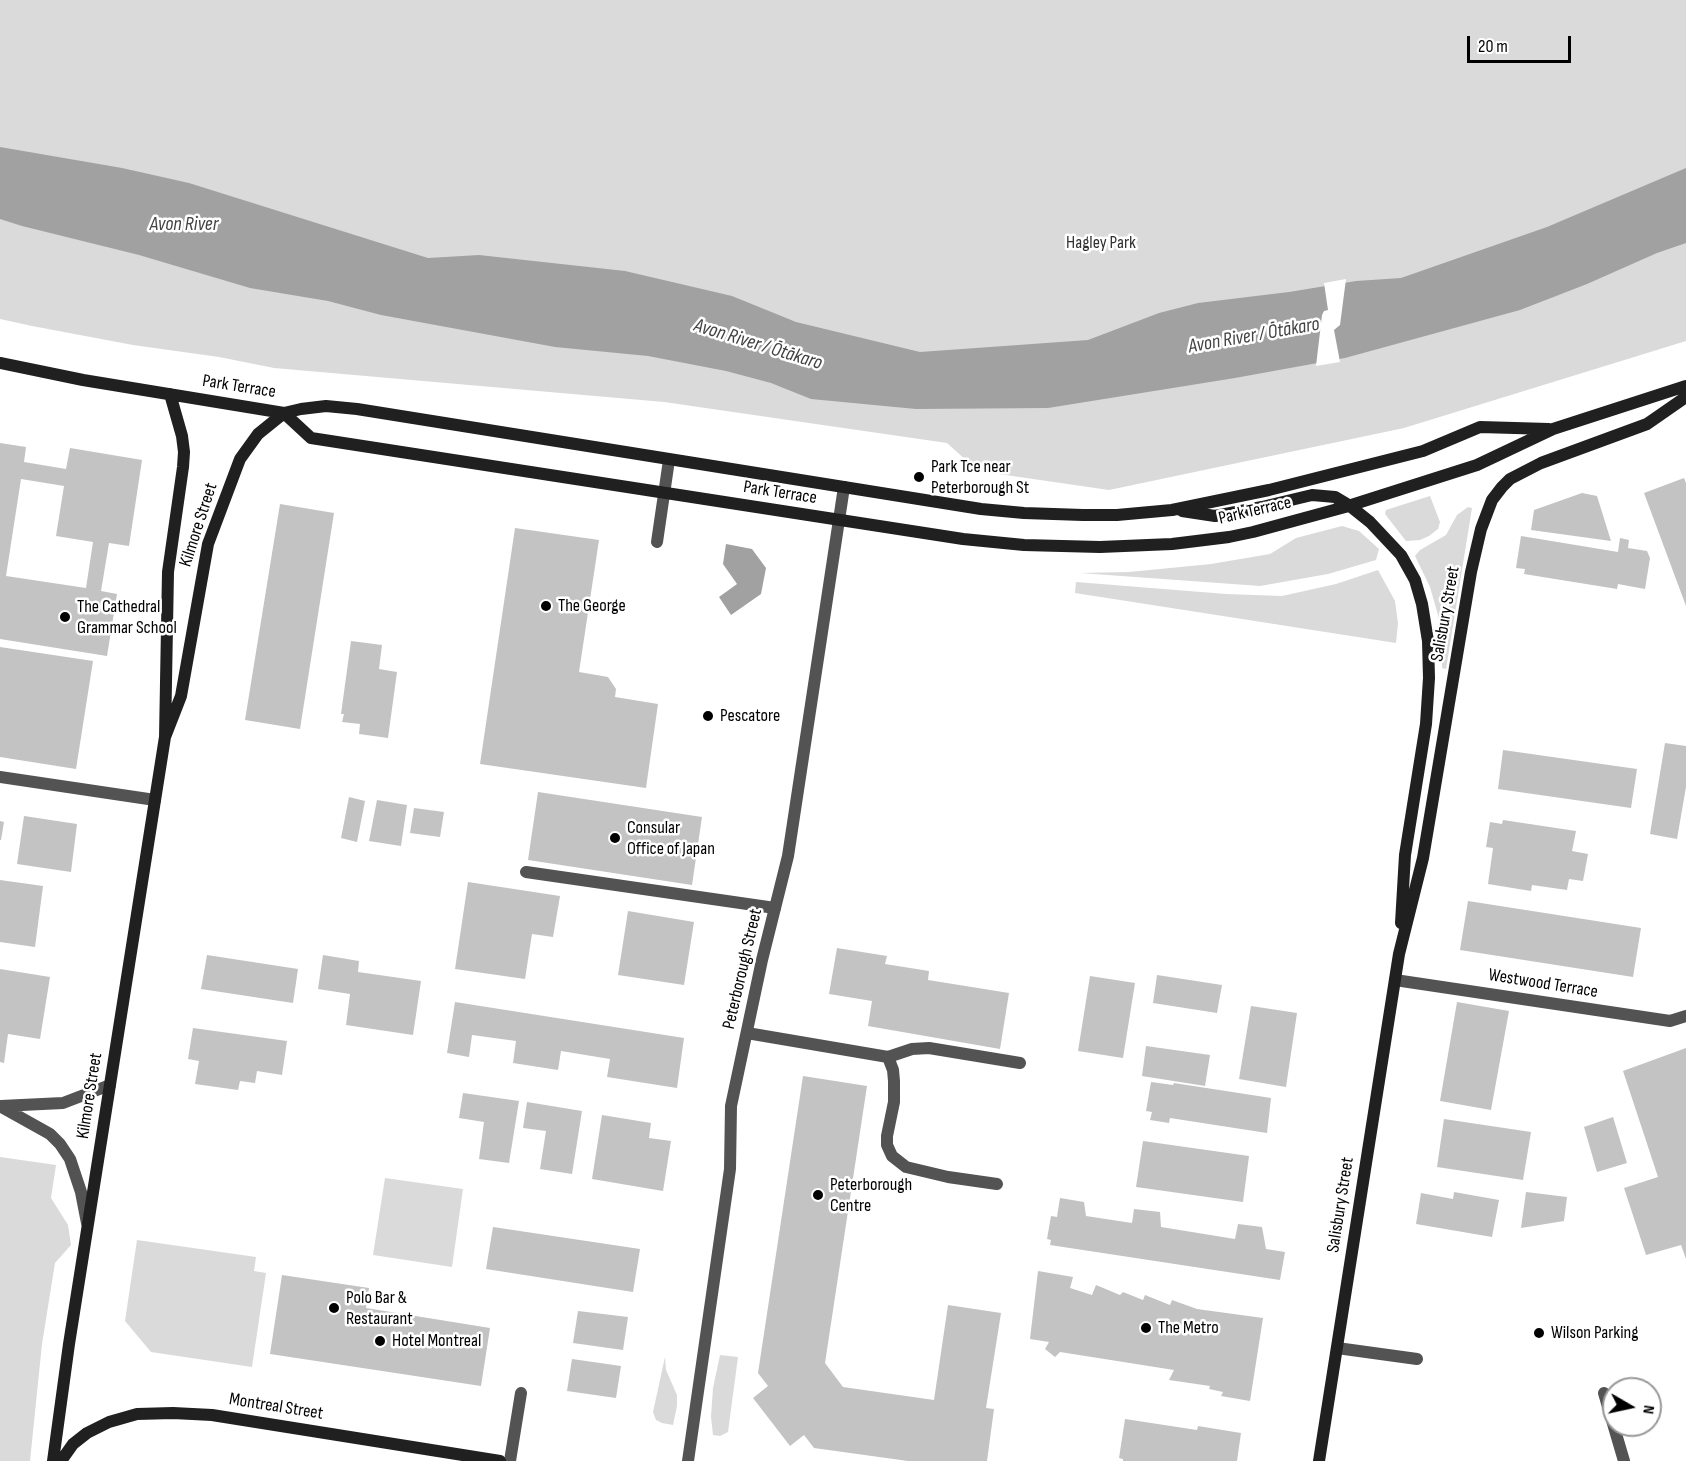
<!DOCTYPE html>
<html>
<head>
<meta charset="utf-8">
<style>
  body { margin:0 }
  #map { position:relative; width:1686px; height:1461px; overflow:hidden; background:#fff; font-family:"Sofia Sans Condensed",sans-serif }
  canvas { display:block }
  .north { position:absolute; left:1602px; top:1377px; width:60px; height:60px; box-sizing:border-box; background:#fff; border:2px solid #999; border-radius:50%; rotate:99deg; font-size:16px; font-weight:700; line-height:24px; text-align:center; color:#000 }
  .north::after { content:''; display:block; margin:auto; width:21px; height:27px; background:#000; clip-path:polygon(50% 0,100% 100%,50% 72%,0 100%) }
  .scale { position:absolute; left:1467px; top:36px; width:104px; height:27px; box-sizing:border-box; border:3px solid #000; border-top:0; padding-left:8px; font-size:18px; line-height:21px; white-space:nowrap; color:#000; -webkit-text-stroke:4px #fff; paint-order:stroke }
</style>
</head>
<body>
<div id="map">
<canvas width="1686" height="1461"></canvas>
<div class="north">N</div>
<div class="scale">20 m</div>
</div>
<script>
const ctx = document.querySelector('canvas').getContext('2d');
ctx.lineJoin = 'round';
function fillPath(path, color) { ctx.fillStyle = color; ctx.fill(path, 'evenodd'); }
const shape = rows => new Path2D(rows.map(r => 'M' + r).join(''));
function trace(path, color, width, dash) { ctx.strokeStyle = color; ctx.lineWidth = width; ctx.lineCap = dash ? 'butt' : 'round'; ctx.setLineDash(dash || []); ctx.stroke(path); }
function write(font, color, halo, rows, align = 'center') {
  ctx.font = font + ' "Sofia Sans Condensed",sans-serif'; ctx.lineWidth = 5; ctx.setLineDash([]); ctx.textBaseline = 'middle'; ctx.strokeStyle = halo; ctx.fillStyle = color; for (const [text, x, y, turn = 0] of rows) {
    ctx.save(); ctx.translate(x, y); ctx.rotate((+turn || 0) * Math.PI / 180); ctx.textAlign = isNaN(turn) ? turn : align; if (halo) ctx.strokeText(text, 0, 0); ctx.fillText(text, 0, 0); ctx.restore();
  }
}
fillPath(shape([
  [0,0,1686,0,1686,341,1404,428,1109,490,978,471,947,443,664,402,274,368,219,357,133,345,32,326,0,319],
  [1430,496,1440,522,1438,529,1429,536,1420,540,1406,541,1385,514,1386,510],
  [1468,507,1472,508,1446,669,1442,668,1442,641,1438,615,1430,587,1415,556,1420,550,1446,535,1457,515],
  [1342,526,1359,531,1379,549,1376,560,1328,574,1260,586,1080,573,1129,572,1211,564,1270,554,1296,538],
  [1378,570,1395,601,1398,623,1396,643,1075,593,1076,582,1226,594,1282,596,1336,584],
  [0,1157,56,1165,51,1198,68,1225,71,1245,55,1263,42,1344,30,1461,0,1461],
  [385,1178,463,1189,452,1267,373,1255],
  [137,1240,256,1257,254,1271,266,1273,252,1367,151,1352,125,1321],
  [720,1355,738,1357,728,1432,720,1436,713,1435,711,1417,713,1388],
  [665,1357,666,1370,677,1395,677,1406,673,1425,662,1423,656,1420,653,1412]
]), '#dadada');
fillPath(shape([
  [0,147,122,168,189,183,428,258,479,255,625,271,732,296,796,322,920,352,1088,340,1159,313,1198,303,1289,292,1356,281,1401,278,1547,227,1686,168,1686,243,1657,253,1587,284,1520,310,1345,358,1235,378,1048,408,916,409,811,399,771,383,726,371,648,356,555,347,381,315,328,301,250,288,139,255,22,226,0,219],
  [726,544,752,549,766,568,761,594,731,615,719,597,737,584,723,564]
]), '#a1a1a1');
fillPath(shape([
  [1346,279,1340,325,1334,330,1340,362,1316,366,1322,315,1324,311,1328,310,1324,283]
]), '#fff');
fillPath(shape([
  [0,443,26,447,24,462,66,469,70,448,142,460,129,546,109,543,101,591,117,594,107,656,0,639],
  [21,479,64,486,56,536,93,542,86,588,6,576],
  [1684,478,1686,483,1686,606,1644,493],
  [1582,493,1597,496,1611,541,1531,530,1534,510],
  [280,504,334,513,300,729,245,720],
  [515,528,599,540,579,672,608,677,616,689,615,697,658,704,646,788,480,764],
  [1521,536,1618,552,1620,538,1629,540,1628,548,1647,551,1650,558,1645,589,1618,584,1617,589,1524,574,1525,569,1516,568],
  [351,641,382,645,379,669,397,672,388,738,359,734,360,724,342,722,344,714,341,714],
  [0,647,93,661,76,769,0,757],
  [1665,743,1686,746,1686,787,1677,839,1650,834],
  [1503,750,1637,769,1631,808,1498,789],
  [538,792,702,817,692,885,528,860],
  [349,797,365,801,357,842,341,838],
  [377,800,407,805,401,846,369,841],
  [414,808,444,812,440,837,410,833],
  [24,816,77,824,71,872,17,864],
  [1503,820,1576,831,1572,851,1588,854,1583,881,1569,879,1567,890,1532,885,1531,891,1488,884,1493,848,1486,847,1490,822,1502,824],
  [0,821,4,822,1,840,0,840],
  [0,880,43,886,35,947,0,942],
  [468,882,560,896,553,937,532,934,525,979,455,969],
  [1468,901,1641,928,1633,977,1460,950],
  [628,911,694,922,684,985,618,975],
  [837,948,887,956,885,964,929,971,928,980,1009,993,1000,1049,868,1026,872,1001,829,994],
  [207,955,298,969,293,1003,201,989],
  [323,955,359,961,358,972,421,981,413,1035,346,1025,350,994,318,989],
  [0,969,50,977,40,1039,8,1034,4,1063,0,1062],
  [1157,975,1222,985,1217,1013,1153,1003],
  [1090,976,1135,983,1123,1058,1078,1051],
  [455,1002,684,1038,677,1088,607,1077,610,1059,561,1051,558,1070,513,1063,516,1041,472,1035,469,1057,447,1053],
  [1457,1002,1509,1011,1491,1110,1440,1101],
  [1251,1006,1297,1013,1286,1087,1239,1079],
  [193,1028,287,1041,282,1075,257,1071,255,1083,240,1081,238,1090,195,1084,199,1061,188,1059],
  [1146,1046,1210,1055,1205,1086,1142,1076],
  [1686,1048,1686,1259,1681,1245,1646,1255,1624,1188,1658,1177,1623,1071],
  [803,1076,867,1086,825,1363,843,1387,934,1400,948,1305,1001,1313,986,1408,994,1409,987,1461,908,1461,814,1448,804,1435,790,1446,753,1398,768,1386,758,1373],
  [1151,1082,1173,1085,1174,1083,1271,1098,1267,1133,1170,1118,1169,1123,1150,1120,1152,1112,1146,1111],
  [463,1093,519,1101,509,1163,479,1159,484,1122,459,1118],
  [527,1102,582,1111,572,1174,540,1169,546,1131,523,1128],
  [602,1115,651,1123,649,1138,671,1141,663,1191,592,1179],
  [1613,1117,1627,1163,1597,1172,1584,1127],
  [1444,1119,1531,1132,1523,1180,1437,1167],
  [1143,1141,1249,1156,1243,1202,1136,1187],
  [1454,1192,1499,1200,1492,1237,1416,1224,1421,1193,1453,1199],
  [1526,1192,1567,1197,1564,1221,1521,1228],
  [1060,1198,1084,1202,1086,1216,1132,1223,1134,1209,1160,1212,1161,1227,1235,1239,1238,1224,1262,1227,1266,1249,1285,1252,1280,1280,1050,1245,1051,1240,1047,1239,1051,1216,1057,1217],
  [493,1227,640,1249,633,1292,486,1269],
  [1038,1271,1073,1277,1070,1288,1092,1295,1096,1285,1120,1295,1123,1292,1143,1300,1145,1295,1170,1305,1172,1300,1197,1309,1263,1318,1250,1401,1221,1396,1223,1392,1209,1389,1210,1386,1169,1380,1174,1370,1060,1352,1055,1357,1045,1349,1049,1342,1030,1339],
  [282,1275,369,1288,366,1308,490,1328,481,1386,270,1354],
  [578,1311,628,1317,623,1350,573,1343],
  [572,1359,621,1366,616,1398,567,1391],
  [1125,1419,1197,1430,1198,1426,1241,1433,1237,1461,1123,1461,1123,1459,1119,1458]
]), '#c3c3c3');
trace(shape([
  [657,542,669,460],
  [0,777,155,800],
  [526,872,775,908],
  [1395,980,1670,1021,1686,1016],
  [747,1033,888,1057,893,1070,894,1081,894,1102,887,1136,887,1145,892,1156,906,1167,948,1177,997,1184],
  [888,1057,912,1049,929,1048,1020,1063],
  [1337,1348,1417,1359],
  [1604,1393,1624,1461],
  [510,1461,521,1393]
]), '#535353', 12);
trace(shape([
  [0,1106,50,1134,60,1144,70,1159,81,1192,87,1223],
  [1,1106,63,1103,110,1085],
  [688,1461,730,1169,731,1106,762,960,788,856,844,487]
]), '#535353', 12);
trace(shape([
  [0,363,83,380,284,413,311,438,963,539,1024,545,1100,547,1172,544,1229,537,1253,532,1345,507,1477,465,1553,429,1686,386],
  [1182,511,1215,516,1262,507,1312,495,1335,497,1350,506,1370,522,1401,555,1415,580,1422,604,1428,641,1429,678,1426,724,1405,855,1401,923],
  [165,737,181,696,208,544,240,459,258,434,284,413,301,409,326,406,357,409,981,509,1024,513,1083,515,1117,515,1172,510,1269,490,1423,451,1480,427,1549,429],
  [53,1461,69,1344,165,737,168,572,183,467,184,452,182,436,170,394],
  [61,1461,73,1444,87,1433,109,1422,137,1414,173,1413,212,1415,500,1461],
  [1319,1461,1399,954,1423,858,1471,572,1481,529,1492,500,1502,487,1510,479,1541,463,1647,424,1686,397]
]), '#202020', 12);
for (const [x, y, r, color] of [
  [919,477,6,"#000"],
  [546,606,6,"#000"],
  [65,617,6,"#000"],
  [708,716,6,"#000"],
  [615,838,6,"#000"],
  [818,1195,6,"#000"],
  [334,1308,6,"#000"],
  [1146,1328,6,"#000"],
  [1539,1333,6,"#000"],
  [380,1341,6,"#000"]
]) { const dot = new Path2D(); dot.arc(x, y, r, 0, 2 * Math.PI); ctx.fillStyle = color; ctx.fill(dot); trace(dot, '#fff', 2); }
write('18px', '#313131', '#fff', [
  ["Hagley Park",1101,243]
]);
write('18px', '#000', '#fff', [
  ["Park Terrace",239,387,9],
  ["Park Terrace",780,493,9],
  ["Park Terrace",1255,511,-13],
  ["Kilmore Street",199,525,-72],
  ["Salisbury Street",1446,614,-80],
  ["Peterborough Street",743,969,-77],
  ["Westwood Terrace",1543,984,9],
  ["Kilmore Street",90,1096,-81],
  ["Salisbury Street",1341,1205,-81],
  ["Montreal Street",276,1407,9]
]);
write('18px', '#000', '#fff', [
  ["Park Tce near",931,467],
  ["Peterborough St",931,488],
  ["The George",558,606],
  ["The Cathedral",77,607],
  ["Grammar School",77,628],
  ["Pescatore",720,716],
  ["Consular",627,828],
  ["Office of Japan",627,849],
  ["Peterborough",830,1185],
  ["Centre",830,1206],
  ["Polo Bar &",346,1298],
  ["Restaurant",346,1319],
  ["The Metro",1158,1328],
  ["Wilson Parking",1551,1333],
  ["Hotel Montreal",392,1341]
], 'left');
write('italic 20px', '#424242', '#fff', [
  ["Avon River",184,225],
  ["Avon River / Ōtākaro",1254,336,-10],
  ["Avon River / Ōtākaro",758,345,17]
]);
</script>
</body>
</html>
